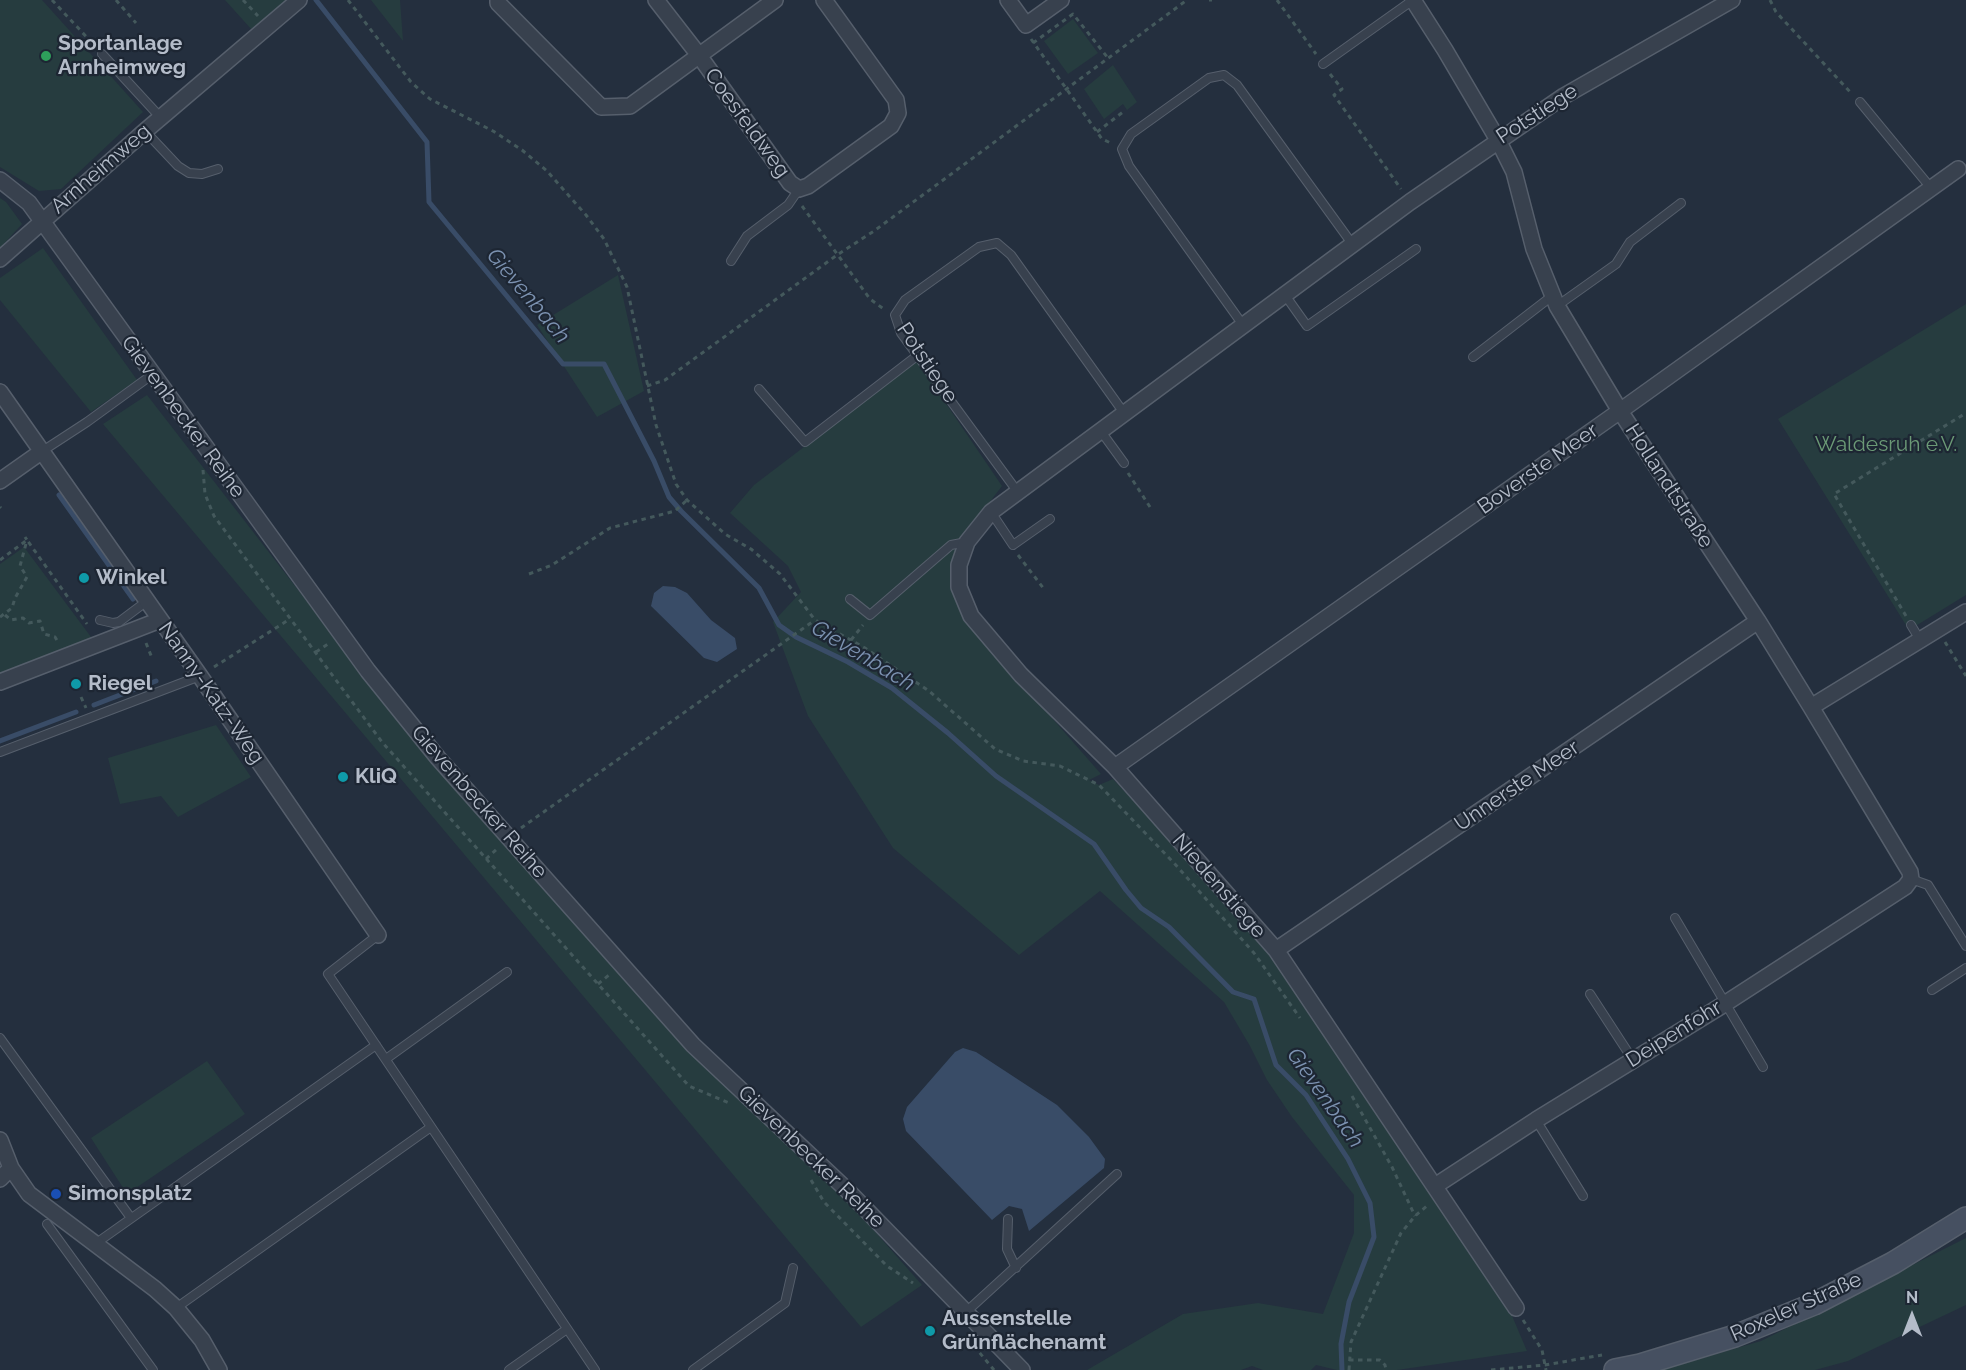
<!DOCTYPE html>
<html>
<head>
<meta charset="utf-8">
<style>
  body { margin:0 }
  #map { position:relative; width:1966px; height:1370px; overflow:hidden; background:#242f3e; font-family:Raleway,sans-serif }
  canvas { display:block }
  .north { position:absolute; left:1882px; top:1286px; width:60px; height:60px; -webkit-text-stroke:4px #1d2633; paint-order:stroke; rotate:0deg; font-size:16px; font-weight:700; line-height:24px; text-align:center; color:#b4bcc9 }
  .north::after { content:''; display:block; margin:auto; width:21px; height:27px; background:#b4bcc9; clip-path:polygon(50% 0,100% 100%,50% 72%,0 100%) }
</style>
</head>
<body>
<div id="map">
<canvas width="1966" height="1370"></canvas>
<div class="north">N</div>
</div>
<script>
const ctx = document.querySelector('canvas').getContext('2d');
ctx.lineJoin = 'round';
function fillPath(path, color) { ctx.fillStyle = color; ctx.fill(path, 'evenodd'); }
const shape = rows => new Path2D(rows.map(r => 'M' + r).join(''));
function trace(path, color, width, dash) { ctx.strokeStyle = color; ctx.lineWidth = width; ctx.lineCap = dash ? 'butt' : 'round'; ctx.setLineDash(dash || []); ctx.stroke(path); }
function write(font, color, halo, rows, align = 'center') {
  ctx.font = font + ' Raleway,sans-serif'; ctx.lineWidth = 4.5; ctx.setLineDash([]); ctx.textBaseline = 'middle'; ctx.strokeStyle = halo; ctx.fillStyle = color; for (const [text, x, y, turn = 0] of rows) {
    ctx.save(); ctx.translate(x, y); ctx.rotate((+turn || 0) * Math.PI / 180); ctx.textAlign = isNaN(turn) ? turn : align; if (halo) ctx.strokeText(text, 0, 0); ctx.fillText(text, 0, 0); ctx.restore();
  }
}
fillPath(shape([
  [0,0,42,0,143,112,61,189,39,191,0,167],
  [225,0,286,0,252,30],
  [371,0,400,0,403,41],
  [1073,19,1098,53,1068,74,1044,41],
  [1113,65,1137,102,1127,110,1123,104,1104,119,1084,89],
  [0,198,6,202,22,224,0,248],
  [43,248,137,380,91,412,0,300,0,278],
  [618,275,644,391,597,417,537,325],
  [1966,304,1966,595,1909,630,1778,419],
  [917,361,1002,486,962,538,954,588,1017,678,1101,774,1089,780,1099,785,1113,779,1209,882,1256,937,1288,979,1510,1311,1527,1351,1397,1370,1337,1370,1316,1365,1311,1370,1263,1370,1252,1366,1241,1370,1087,1370,1183,1314,1258,1303,1323,1314,1354,1233,1354,1195,1292,1117,1267,1080,1250,1046,1224,1002,1100,891,1019,955,893,848,808,716,773,622,801,592,788,566,730,513,754,485],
  [147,395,340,644,722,1079,812,1160,922,1285,861,1327,103,424],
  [24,547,94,641,0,678,0,564],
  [216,725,251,777,178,817,161,796,120,804,108,758],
  [207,1061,245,1114,127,1194,91,1138],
  [1966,1238,1966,1305,1848,1361,1815,1370,1661,1370,1761,1341]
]), '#263c3f');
fillPath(shape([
  [663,586,675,587,687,593,711,620,735,638,737,649,717,662,704,658,651,606,654,593],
  [963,1048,976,1052,1057,1105,1089,1137,1105,1159,1104,1168,1029,1231,1022,1209,1009,1206,992,1220,906,1131,903,1119,907,1107,955,1052]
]), '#394c67');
trace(shape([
  [316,0,427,142,429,202,563,364,604,364,654,461,669,497,681,511,759,588,779,625,796,637,848,662,892,688,948,733,996,776,1094,844,1126,890,1141,908,1169,927,1233,992,1254,999,1276,1065,1306,1095,1348,1159,1370,1203,1374,1237,1349,1302,1341,1344,1342,1370],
  [59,495,133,599],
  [94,705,156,681],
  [0,741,76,712]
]), '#394c67', 5);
const lane = shape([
  [102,54,161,118],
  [1323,64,1413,0],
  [1860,102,1931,188],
  [145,131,178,166,189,173,202,174,218,169],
  [731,261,747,236,788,205,799,189],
  [1285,295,1307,326,1416,249],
  [1557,306,1616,264,1630,242,1681,203],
  [1243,325,1129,166,1122,149,1131,134,1209,78,1224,75,1237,85,1353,245],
  [1473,357,1552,296],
  [759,389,805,442,918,355],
  [1100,430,1124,463],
  [41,452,87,422,153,374],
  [1017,491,901,333,895,315,905,300,979,247,997,243,1011,255,1124,413],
  [991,512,1013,545,1050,519],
  [850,599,870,615,951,545,967,542],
  [100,620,113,623,119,622,147,601],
  [1911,625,1920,640],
  [0,752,200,676],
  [1911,879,1928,885,1966,946],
  [1675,918,1763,1067],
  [378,935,328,974,595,1370],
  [1932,990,1966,968],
  [1590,994,1633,1060],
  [0,1038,131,1218],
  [386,1059,507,972],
  [1536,1120,1583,1196],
  [1008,1219,1007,1249,1016,1268],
  [47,1224,153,1370],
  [95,1244,376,1045],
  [176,1308,431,1127],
  [966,1312,1117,1174],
  [509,1370,567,1329],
  [693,1370,785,1303,793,1268]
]);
const street = shape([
  [498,0,498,3,601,107,630,106,775,0],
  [656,0,698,54,790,183,799,189,808,186,891,126,898,113,896,100,824,0],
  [1008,0,1026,25,1061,0],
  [1413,0,1445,50,1498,140,1514,172,1534,249,1557,306,1620,411,1758,621,1811,707,1910,872,1911,879,1905,887,1726,1003,1536,1120,1435,1186],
  [0,180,29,203,368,671,438,758,693,1045,847,1190,1022,1370],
  [0,259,145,131,299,0],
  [0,392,200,676,378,935],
  [0,481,41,452],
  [0,682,160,620],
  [1811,707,1966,612],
  [1115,767,1620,411,1958,169],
  [1276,950,1758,621],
  [0,1140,11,1168,29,1194,155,1289,176,1308,202,1340,219,1370],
  [0,1179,11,1168],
  [1516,1308,1276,950,1115,767,1021,675,971,616,959,587,959,565,967,542,991,512,1410,202,1564,96,1732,0]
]);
const secondary = shape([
  [1615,1370,1640,1365,1735,1336,1814,1304,1893,1263,1966,1218]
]);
trace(lane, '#565f6c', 10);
trace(street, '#565f6c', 18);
trace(secondary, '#565f6c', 24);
trace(shape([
  [52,0,95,46],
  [116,0,136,23],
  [243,0,258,16],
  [348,0,411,82,430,99,493,131,522,150,547,171,586,215,604,239,627,287,656,425,676,484,687,500,725,534,751,549,780,574,815,620,865,648,929,691,995,749,1023,761,1060,766,1099,785,1174,863,1254,953,1300,1018],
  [1209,0,1212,0],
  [1277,0,1316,54],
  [1770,0,1776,12,1852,94],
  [1031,39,1102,139,1113,144],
  [1033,43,1073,14,1108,58],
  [1330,74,1342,89,1334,95,1401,189],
  [1097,132,1123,112],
  [802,206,870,299,885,310],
  [647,386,665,380,837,255,874,231,1187,0],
  [203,470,205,494,214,516,382,742,689,1086,729,1103],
  [1128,473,1150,507],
  [0,507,1,508],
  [1018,555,1044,589],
  [0,560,27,540,87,624],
  [529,574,552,565,610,528,675,511,687,500],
  [5,615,11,620,23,618,29,623,40,621,44,634,55,637,58,642],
  [1906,616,1834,494,1966,413],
  [0,617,12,608,15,598,27,577,20,566,27,540,25,537],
  [851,640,863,625],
  [1945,642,1966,676],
  [146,643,152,658],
  [316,652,328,644],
  [214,667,290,619],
  [81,697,86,708],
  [521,828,815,620],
  [486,859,498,848],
  [598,984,609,975],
  [1352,1096,1392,1167,1415,1216],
  [811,1180,824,1202,887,1266,913,1283],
  [1523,1320,1542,1350,1546,1370],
  [974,1346,994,1370],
  [1349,1360,1380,1360,1385,1365,1386,1370],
  [1349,1370,1351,1342,1401,1233,1415,1216,1428,1205],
  [1491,1370,1545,1365,1602,1355]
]), '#44595c', 3, [4.5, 4.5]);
trace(lane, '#38414e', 8);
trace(street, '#38414e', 15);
trace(secondary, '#465061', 21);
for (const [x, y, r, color] of [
  [46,56,6,"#2e9e5b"],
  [84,578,6,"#0f9aa8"],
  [76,684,6,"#0f9aa8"],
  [343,777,6,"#0f9aa8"],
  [56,1194,6,"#1a4fb4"],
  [930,1331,6,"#0f9aa8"]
]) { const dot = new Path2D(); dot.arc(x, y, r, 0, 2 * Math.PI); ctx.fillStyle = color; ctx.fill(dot); trace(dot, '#1d2633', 2); }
write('bold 21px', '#b4bcc9', '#1d2633', [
  ["Sportanlage",58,44],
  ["Arnheimweg",58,68],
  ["Winkel",96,578],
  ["Riegel",88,684],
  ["KliQ",355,777],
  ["Simonsplatz",68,1194],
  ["Aussenstelle",942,1319],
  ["Grünflächenamt",942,1343]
], 'left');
write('21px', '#b4bcc9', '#1d2633', [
  ["Potstiege",1537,114,-33],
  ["Coesfeldweg",747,123,54],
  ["Arnheimweg",101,169,-41],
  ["Potstiege",927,363,56],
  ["Gievenbecker Reihe",183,417,54],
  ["Boverste Meer",1538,469,-35],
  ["Hollandtstraße",1669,486,57],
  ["Nanny-Katz-Weg",211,693,55],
  ["Unnerste Meer",1517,786,-34],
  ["Gievenbecker Reihe",479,802,49],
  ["Niedenstiege",1219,886,49],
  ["Deipenfohr",1674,1034,-32],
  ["Gievenbecker Reihe",811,1157,44],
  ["Roxeler Straße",1796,1307,-24]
]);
write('21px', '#6b9a76', '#1d2633', [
  ["Waldesruh e.V.",1886,445]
]);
write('italic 22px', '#7c92b1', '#1d2633', [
  ["Gievenbach",528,296,50],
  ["Gievenbach",863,656,31],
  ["Gievenbach",1325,1098,55]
]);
</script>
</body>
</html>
